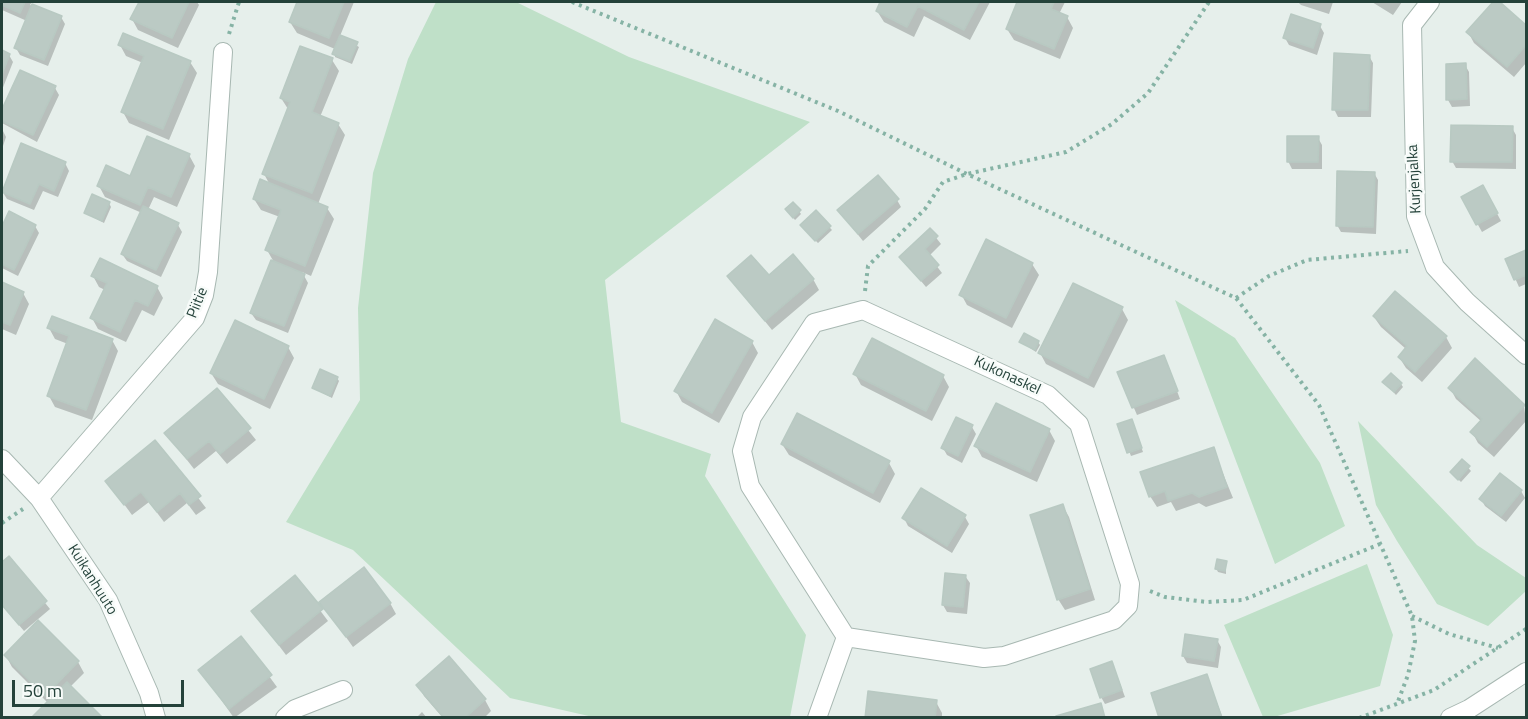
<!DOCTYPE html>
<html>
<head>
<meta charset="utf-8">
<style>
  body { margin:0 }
  #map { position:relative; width:1528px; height:719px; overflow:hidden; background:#e6efeb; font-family:"Titillium Web",sans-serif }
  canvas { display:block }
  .frame { position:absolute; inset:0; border:3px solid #24423a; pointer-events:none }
  .scale { position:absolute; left:12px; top:680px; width:172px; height:27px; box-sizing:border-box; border:3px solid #24423a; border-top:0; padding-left:8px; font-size:18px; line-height:21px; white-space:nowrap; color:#24423a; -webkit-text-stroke:4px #f7fbf9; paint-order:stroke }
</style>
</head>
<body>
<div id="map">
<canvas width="1528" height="719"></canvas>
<div class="frame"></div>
<div class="scale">50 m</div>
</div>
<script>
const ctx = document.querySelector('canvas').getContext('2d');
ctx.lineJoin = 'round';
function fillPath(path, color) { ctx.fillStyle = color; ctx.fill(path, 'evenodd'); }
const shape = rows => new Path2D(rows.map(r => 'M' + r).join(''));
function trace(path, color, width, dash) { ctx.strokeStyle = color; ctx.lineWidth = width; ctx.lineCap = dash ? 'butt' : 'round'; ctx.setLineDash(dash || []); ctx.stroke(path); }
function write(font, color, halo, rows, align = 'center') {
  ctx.font = font + ' "Titillium Web",sans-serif'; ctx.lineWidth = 5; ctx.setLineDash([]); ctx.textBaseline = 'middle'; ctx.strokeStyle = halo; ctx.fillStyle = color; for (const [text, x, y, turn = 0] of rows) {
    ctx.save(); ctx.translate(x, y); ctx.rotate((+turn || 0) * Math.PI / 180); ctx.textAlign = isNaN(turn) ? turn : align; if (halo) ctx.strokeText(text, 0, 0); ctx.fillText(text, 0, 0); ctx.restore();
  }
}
fillPath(shape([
  [436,2,516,2,629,57,810,122,605,280,621,422,711,454,705,476,806,635,790,717,593,717,510,698,353,550,286,522,360,400,358,308,373,173,408,59],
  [1175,300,1235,338,1320,463,1345,526,1275,564],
  [1358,421,1477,545,1526,578,1526,591,1488,626,1437,604,1397,541,1376,505],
  [1367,564,1393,635,1380,686,1274,717,1263,717,1224,625]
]), '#bfe0c8');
fillPath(shape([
  [2,2,32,2,30,5,61,17,65,24,48,66,20,55,16,48,27,21,2,10],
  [140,2,197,2,199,5,178,48,138,30,132,19],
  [299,2,354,2,340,36,359,47,352,64,335,57,335,49,297,33,290,22],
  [882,2,990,2,970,40,924,16,914,37,884,22,877,11],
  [1019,2,1065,2,1059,14,1067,17,1073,28,1060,59,1014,40,1007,29],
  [1298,2,1333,2,1329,14,1301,5],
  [1372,2,1402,2,1393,15],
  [1495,2,1526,27,1526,63,1514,77,1474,43,1468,32],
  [1320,26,1324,33,1317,55,1289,45,1285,38],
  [124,35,190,62,197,73,169,140,129,123,123,112,143,63,126,56,120,45],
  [2,52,9,55,13,62,2,90],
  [1369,56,1373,63,1371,117,1338,117,1334,109],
  [332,60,339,71,320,117,338,124,345,135,318,204,327,208,334,219,311,276,302,272,308,283,288,333,256,320,251,313,275,264,267,250,280,217,261,210,254,199,270,185,264,174,288,109,281,98],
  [1465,65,1469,72,1470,106,1452,107,1448,100],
  [21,72,55,88,59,95,37,142,2,123,2,113],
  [1512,128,1516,135,1516,169,1456,168,1452,161],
  [2,129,6,137,2,149],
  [1318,138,1322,145,1322,169,1292,169,1288,161],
  [189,155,195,166,177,207,154,197,148,210,178,225,182,232,161,277,127,261,122,254,142,213,105,197,99,186,131,178],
  [65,163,69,171,58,197,43,191,34,210,7,199,2,191],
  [1374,173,1378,180,1376,234,1341,232,1337,225],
  [1483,187,1501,221,1482,232,1463,198],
  [897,200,901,207,863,241,839,211],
  [109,203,111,207,104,223,85,213],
  [799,211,801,214,795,220,789,212],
  [9,213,35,226,39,233,18,276,2,268,2,230],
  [816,213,832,230,818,243,804,229],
  [930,230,941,244,929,256,942,273,926,287,901,257],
  [1526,251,1526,284,1519,287,1507,260],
  [1032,264,1039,275,1012,328,967,305,961,294],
  [93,276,157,287,163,298,154,316,142,310,126,342,98,329,92,318,105,290,99,287],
  [729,277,813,279,819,290,772,330],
  [2,284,23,293,29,304,16,335,2,329],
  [1122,309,1128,320,1094,388,1046,364,1040,353],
  [1374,317,1446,337,1452,348,1422,382,1406,368,1399,357,1406,349,1381,327],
  [49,328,112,340,118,351,92,420,55,407,49,396,68,344,55,339],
  [752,342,758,353,719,423,682,402,676,391],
  [1021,342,1038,342,1040,345,1036,352],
  [288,347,294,358,270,409,218,384,211,373],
  [1167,364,1180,399,1137,415,1119,373],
  [855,374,943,376,949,387,932,421,861,385],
  [337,378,339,381,332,398,313,388],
  [1384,382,1401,384,1403,387,1396,395],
  [1450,388,1524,406,1526,421,1494,457,1478,443,1472,432,1482,422,1456,399],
  [217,391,256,440,227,464,216,451,194,469,166,433],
  [957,419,972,427,976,434,962,463,947,455,943,448],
  [1133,424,1143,452,1131,456,1119,425],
  [1049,430,1055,441,1037,482,982,457,976,446],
  [155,442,206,508,196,515,187,503,164,522,149,502,132,515,107,481],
  [782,444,889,463,895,474,880,503,789,455],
  [1213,449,1233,498,1206,507,1199,503,1176,511,1171,502,1157,507,1150,496],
  [1462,461,1471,471,1461,482,1452,473],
  [922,490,965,517,969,524,952,553,908,526,904,518],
  [1521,491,1525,498,1506,522,1485,506,1481,499],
  [1063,506,1069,517,1095,600,1065,610,1058,599],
  [9,558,50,609,24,631,2,605,2,564],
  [1226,562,1226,574,1218,572,1216,568],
  [965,576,970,583,967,614,947,612,943,605],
  [295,577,328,621,286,655,253,611],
  [321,602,390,603,396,614,353,647],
  [241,638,277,687,234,718,200,670],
  [1217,640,1221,647,1218,668,1187,663,1183,656],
  [6,656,78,662,84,673,70,687,100,718,34,718,48,703,12,667],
  [449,658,485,700,491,711,484,718,443,718,424,696,418,685],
  [1112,662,1125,697,1105,704,1101,697],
  [1206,676,1223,718,1161,718],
  [936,702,942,713,942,718,866,718],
  [422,712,427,718,416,718]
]), '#0003');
const building = shape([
  [2,2,25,2,20,13,2,5,2,2],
  [139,2,189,2,172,38,130,19,139,2],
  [297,2,344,2,329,38,289,22,297,2],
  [880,2,979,2,964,30,918,6,907,27,876,11,880,2],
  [1017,2,1054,2,1051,9,1068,16,1054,49,1006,29,1017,2],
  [1493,2,1500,2,1526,25,1526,45,1507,67,1466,32,1493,2],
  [32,4,62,16,44,60,14,48,32,4],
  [1291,14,1321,24,1313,48,1283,38,1291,14],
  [123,33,191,61,163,129,121,112,144,56,118,45,123,33],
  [340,35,358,42,350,61,332,54,340,35],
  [300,46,333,58,312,112,339,123,312,193,262,174,290,102,280,98,300,46],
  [2,50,10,54,2,74,2,50],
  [1334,53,1370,55,1368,110,1332,110,1334,53],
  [1466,63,1467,99,1446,100,1446,64,1466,63],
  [20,70,56,86,33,135,2,121,2,109,20,70],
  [1451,125,1513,126,1512,162,1450,162,1451,125],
  [147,136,190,154,171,197,148,187,140,205,97,186,106,165,130,176,147,136],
  [1287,136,1319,136,1318,162,1287,162,1287,136],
  [21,143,66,162,54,191,39,184,30,204,2,192,21,143],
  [1337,171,1375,172,1373,227,1336,226,1337,171],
  [878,175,899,199,858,234,837,210,878,175],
  [260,179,328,207,305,266,265,250,281,210,253,199,260,179],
  [1483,185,1498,213,1476,225,1461,197,1483,185],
  [92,194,110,202,102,221,84,213,92,194],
  [793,202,801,210,793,218,785,209,793,202],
  [143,206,179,223,156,270,121,254,143,206],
  [816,210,831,226,815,241,800,225,816,210],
  [9,211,36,225,14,270,2,264,2,226,9,211],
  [930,228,938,236,925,249,939,265,921,281,899,257,930,228],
  [986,239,1033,263,1006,318,959,295,986,239],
  [1526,250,1526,275,1514,280,1505,259,1526,250],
  [793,254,814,279,765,321,727,276,751,255,769,275,793,254],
  [100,258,158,286,148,306,135,300,120,332,90,318,107,283,91,276,100,258],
  [271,260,305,274,284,326,250,313,271,260],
  [2,282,24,292,10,325,2,322,2,282],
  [1073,283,1123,307,1088,378,1038,353,1073,283],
  [1395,291,1447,336,1415,372,1398,357,1407,346,1373,316,1395,291],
  [52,316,113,339,86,410,47,396,69,336,47,328,52,316],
  [715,319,753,341,712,413,674,391,715,319],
  [235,320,289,346,264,399,210,373,235,320],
  [1024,333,1039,341,1035,350,1019,342,1024,333],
  [872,338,944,375,926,411,853,374,872,338],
  [1164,355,1178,391,1132,408,1117,372,1164,355],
  [1475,358,1525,405,1487,447,1470,432,1482,419,1448,388,1475,358],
  [320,369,338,377,330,396,312,388,320,369],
  [1391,373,1402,383,1394,392,1382,382,1391,373],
  [217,388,251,428,220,454,209,441,187,459,164,433,217,388],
  [996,403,1050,429,1030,472,974,446,996,403],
  [797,413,890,461,873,493,781,444,797,413],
  [956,417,973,425,958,456,941,448,956,417],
  [1132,419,1142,448,1127,453,1117,424,1132,419],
  [155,440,201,496,189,505,180,493,157,512,141,492,124,505,105,481,155,440],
  [1214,447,1227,487,1199,497,1192,493,1168,501,1165,491,1149,497,1140,472,1214,447],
  [1462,459,1470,466,1458,480,1450,472,1462,459],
  [1500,473,1522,490,1501,516,1479,499,1500,473],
  [921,488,966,515,947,546,902,518,921,488],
  [1063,504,1090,589,1057,600,1030,515,1063,504],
  [9,556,47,601,19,625,2,605,2,562,9,556],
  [1217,559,1227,561,1225,571,1215,569,1217,559],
  [364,567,391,603,346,637,319,602,364,567],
  [945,573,966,575,963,607,942,605,945,573],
  [295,575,323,609,279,645,251,611,295,575],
  [38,620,79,661,45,696,4,655,38,620],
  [1185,634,1218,639,1214,661,1182,656,1185,634],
  [241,636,272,675,229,709,198,670,241,636],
  [449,656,486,699,465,718,444,718,416,685,449,656],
  [1112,661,1122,690,1100,698,1090,669,1112,661],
  [1207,674,1221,715,1213,718,1159,718,1151,693,1207,674],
  [67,682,103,718,32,717,67,682],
  [868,691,937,700,935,718,865,718,868,691],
  [1101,703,1105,718,1057,718,1056,716,1101,703]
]);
fillPath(building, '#bbcac4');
trace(building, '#b8c9c2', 1.5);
const minor = shape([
  [1430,2,1412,25,1416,216,1435,267,1467,302,1526,355],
  [863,310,1048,395,1079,424,1130,584,1128,606,1114,620,1004,656,984,658,846,637,750,486,742,451,752,417,814,323,863,310],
  [2,459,39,498,108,600,149,693,156,718],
  [39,498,195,318,204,295,208,272,223,52],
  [285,718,295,709,343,690],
  [817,718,846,637],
  [1450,718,1469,709,1526,672]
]);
trace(minor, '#a8b8b2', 20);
trace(shape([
  [572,2,838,111,967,174,1236,298,1319,405,1412,616,1415,641,1408,675,1397,704],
  [229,34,239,2],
  [865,291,868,266,925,209,943,182,967,174,1066,152,1112,124,1148,93,1209,2],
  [1236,298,1269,276,1307,260,1408,251],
  [2,523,23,509],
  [1150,591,1165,597,1207,602,1243,600,1380,544],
  [1412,616,1449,634,1498,648],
  [1359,718,1434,690,1526,629]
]), '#86b3a5', 4, [3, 4.5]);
trace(minor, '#fff', 18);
write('15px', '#24423a', '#f7fbf9', [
  ["Kurjenjalka",1415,179,-93],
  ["Piitie",198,303,-68],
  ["Kukonaskel",1007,376,25],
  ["Kuikanhuuto",92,580,58]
]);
</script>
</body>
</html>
